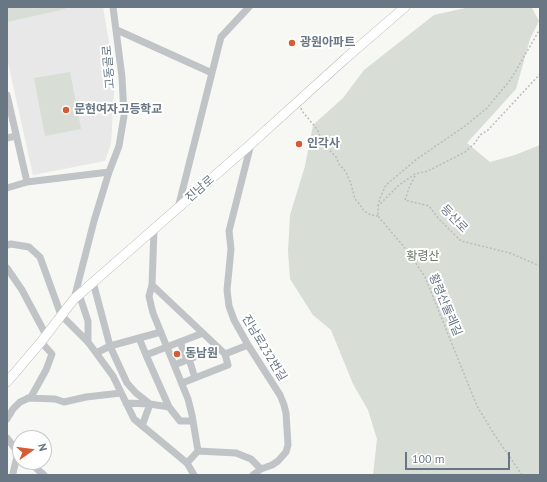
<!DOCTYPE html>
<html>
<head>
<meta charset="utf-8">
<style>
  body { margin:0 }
  #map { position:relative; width:547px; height:482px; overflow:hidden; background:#f7f7f4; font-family:"PT Sans",sans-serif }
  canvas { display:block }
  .frame { position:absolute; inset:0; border:8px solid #687783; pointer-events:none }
  .north { position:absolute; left:12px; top:430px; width:40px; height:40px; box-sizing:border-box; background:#fff; border:1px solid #c3c9cd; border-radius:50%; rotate:76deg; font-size:11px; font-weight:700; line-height:16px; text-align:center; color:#687783 }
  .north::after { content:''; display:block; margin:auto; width:14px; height:18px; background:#d55c36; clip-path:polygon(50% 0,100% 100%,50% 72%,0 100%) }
  .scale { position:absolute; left:405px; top:452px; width:105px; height:18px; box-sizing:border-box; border:2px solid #687783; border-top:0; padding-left:5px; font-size:12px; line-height:14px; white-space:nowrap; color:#687783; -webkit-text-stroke:3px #fff; paint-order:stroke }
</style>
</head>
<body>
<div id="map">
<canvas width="547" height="482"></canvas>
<div class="frame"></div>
<div class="north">N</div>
<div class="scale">100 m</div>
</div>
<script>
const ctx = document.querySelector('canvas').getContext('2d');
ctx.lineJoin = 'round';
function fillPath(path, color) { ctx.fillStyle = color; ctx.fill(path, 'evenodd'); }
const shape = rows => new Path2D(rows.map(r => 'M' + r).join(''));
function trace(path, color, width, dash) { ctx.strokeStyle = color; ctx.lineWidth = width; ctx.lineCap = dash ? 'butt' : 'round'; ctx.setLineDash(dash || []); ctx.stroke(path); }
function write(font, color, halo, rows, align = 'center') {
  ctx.font = font + ' "PT Sans","Noto Sans KR",sans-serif'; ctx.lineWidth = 4; ctx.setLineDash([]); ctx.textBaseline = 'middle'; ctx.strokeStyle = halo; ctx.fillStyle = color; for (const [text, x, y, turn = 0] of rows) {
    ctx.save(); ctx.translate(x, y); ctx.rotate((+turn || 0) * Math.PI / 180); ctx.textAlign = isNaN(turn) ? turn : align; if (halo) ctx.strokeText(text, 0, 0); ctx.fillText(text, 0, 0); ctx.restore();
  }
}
fillPath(shape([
  [7,7,103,7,115,77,111,143,105,161,33,175,7,58]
]), '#e7e8e7');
fillPath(shape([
  [7,7,65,7,65,9,7,22],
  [470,7,530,7,532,8,539,21,530,39,516,89,467,143,490,162,515,155,540,145,540,475,373,475,377,439,368,410,353,384,331,330,313,315,290,279,288,251,290,215,305,166,313,125,343,98,364,70,434,15],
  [70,72,81,129,45,136,34,78]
]), '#d8ddd5');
const major = shape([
  [7,382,41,342,74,299,251,144,346,58,405,7]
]);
trace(major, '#b4b8bb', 10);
trace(shape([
  [301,108,302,111,317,129,323,143,336,157,339,164,346,172,351,184,355,199,358,202,364,211,371,215,378,216],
  [415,176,409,188,405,200,429,206,438,218,461,241,510,253,540,266],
  [378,206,380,198,386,185,417,159,465,126,487,108,511,79,540,29],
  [522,475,494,434,477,406,425,277,409,253,378,216,378,206,399,185,415,174,428,171,465,152,475,143,480,135,488,130,540,74]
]), '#babdbf', 1.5, [2, 2]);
trace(shape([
  [117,30,212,73],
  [7,95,27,182],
  [7,138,16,136],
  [251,144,229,231,231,249,227,290,229,306,234,320,248,345,280,395,284,405,286,413,288,445,286,452,278,461,272,465,261,469,253,475],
  [7,188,27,182,109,172],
  [178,208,221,37,249,7],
  [154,229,152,285,149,296,151,305,153,313,188,399,192,415,198,451],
  [7,245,11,244,29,247,40,257,61,315,88,342,113,376,134,419,187,463,194,475],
  [7,268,22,290,46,335],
  [93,282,110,346,127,383,136,393,150,404],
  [152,285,225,354],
  [79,294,88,321,88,342],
  [74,299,94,221,109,172,119,146,124,116,122,77,113,7],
  [139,338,146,355,169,407,180,421,193,421],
  [180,342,187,360],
  [96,353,110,346,161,332],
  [225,354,248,345],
  [146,355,203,333],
  [189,359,195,378],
  [174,365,218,348],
  [182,383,228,365,225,354],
  [28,398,55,399,64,402,86,397,121,393],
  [126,403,150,404,169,407],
  [7,419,13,409,20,402,31,397,46,370,52,354,41,342],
  [142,426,150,404],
  [7,438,20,455],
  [198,451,236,453,251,459,261,469],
  [29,462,44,475],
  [187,463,198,451],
  [13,475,13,473,18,453]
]), '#c0c4c7', 7);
trace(major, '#fff', 9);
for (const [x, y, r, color] of [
  [292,43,4,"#d55c36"],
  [66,110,4,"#d55c36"],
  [299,144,4,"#d55c36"],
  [177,354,4,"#d55c36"]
]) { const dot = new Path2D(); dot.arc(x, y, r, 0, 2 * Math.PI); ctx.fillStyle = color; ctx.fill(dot); trace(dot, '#fff', 1.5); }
write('bold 12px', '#687783', '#fff', [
  ["광원아파트",300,43],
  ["문현여자고등학교",74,110],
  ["인각사",307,144],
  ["동남원",185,354]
], 'left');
write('12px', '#687783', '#fff', [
  ["고동골로",109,67,-95],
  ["진남로",200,189,-41],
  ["등산로",454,219,46],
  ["황령산둘레길",445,305,67],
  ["진남로232번길",264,348,59]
]);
write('12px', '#6a7a67', '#fff', [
  ["황령산",423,257]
]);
</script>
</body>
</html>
